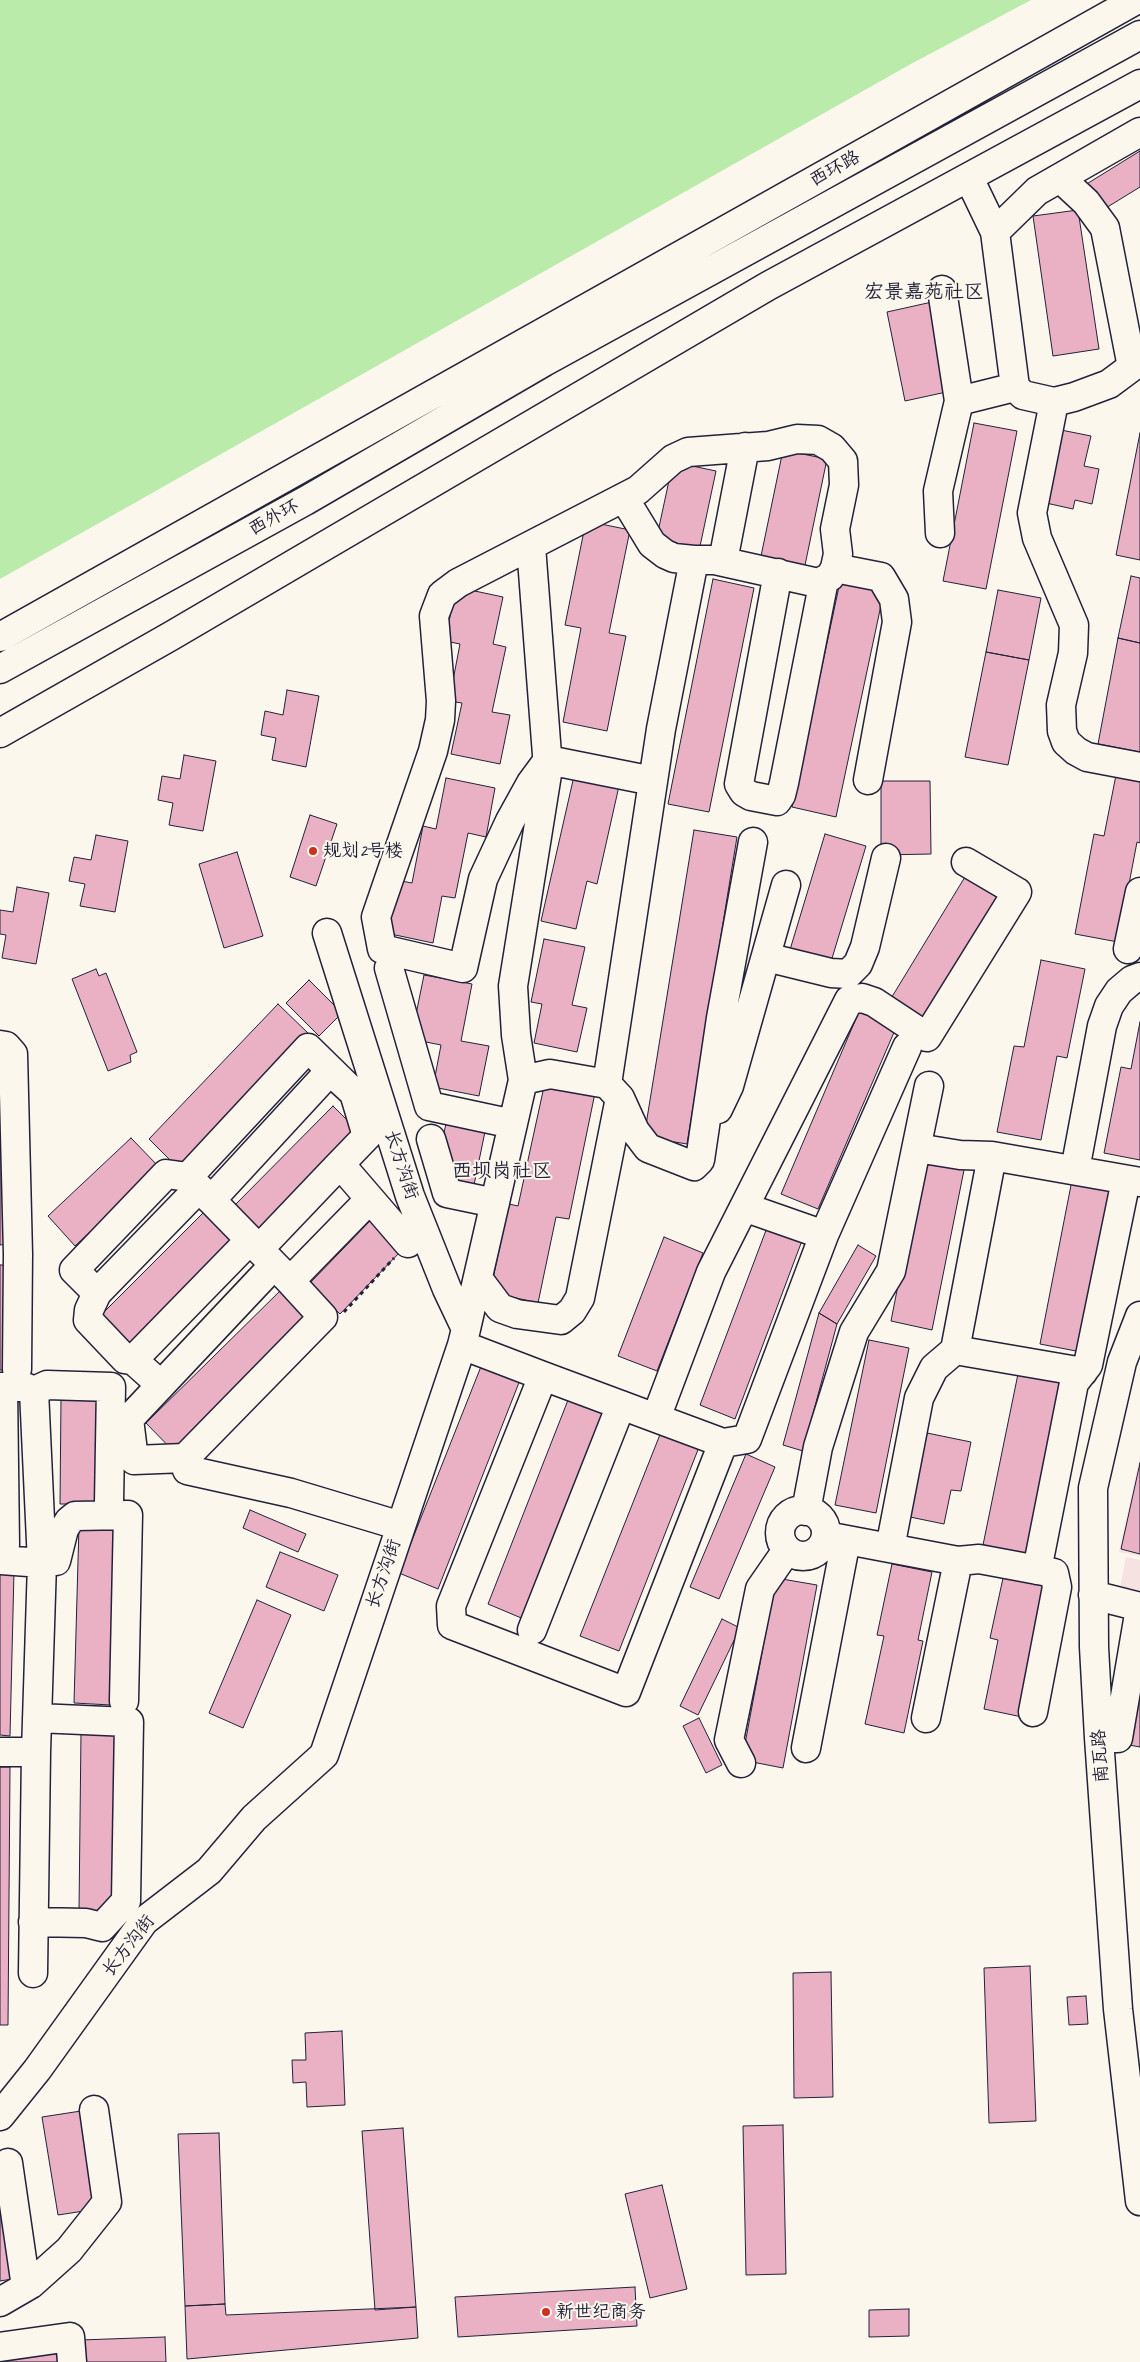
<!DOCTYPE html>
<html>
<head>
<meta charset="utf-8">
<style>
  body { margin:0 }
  canvas { display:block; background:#fbf7ec }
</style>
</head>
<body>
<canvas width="1140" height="2362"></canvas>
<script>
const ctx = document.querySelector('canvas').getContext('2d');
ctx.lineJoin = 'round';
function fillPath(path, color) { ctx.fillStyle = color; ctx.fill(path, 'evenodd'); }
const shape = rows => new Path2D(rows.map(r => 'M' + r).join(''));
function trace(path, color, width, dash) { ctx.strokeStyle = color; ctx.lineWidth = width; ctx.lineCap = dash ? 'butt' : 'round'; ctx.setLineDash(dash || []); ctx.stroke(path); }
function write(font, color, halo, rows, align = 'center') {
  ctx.font = font + ' Caveat,"LXGW WenKai TC",sans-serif'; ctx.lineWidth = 4; ctx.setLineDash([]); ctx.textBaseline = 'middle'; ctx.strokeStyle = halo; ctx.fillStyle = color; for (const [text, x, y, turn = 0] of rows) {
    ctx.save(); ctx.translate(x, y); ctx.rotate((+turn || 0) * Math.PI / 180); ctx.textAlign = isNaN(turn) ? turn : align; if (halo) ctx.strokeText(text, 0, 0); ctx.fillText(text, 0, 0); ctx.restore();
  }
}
fillPath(shape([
  [1140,1456,1140,1556,1119,1552],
  [1126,1557,1140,1560,1140,1598,1119,1593]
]), '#f6e2e0');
fillPath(shape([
  [0,0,1031,0,909,65,0,579]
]), '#baebaa');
const building = shape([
  [1140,151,1140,187,1101,211,1085,185,1140,151],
  [1078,210,1099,349,1053,356,1033,216,1078,210],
  [932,302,951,391,905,401,887,312,932,302],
  [974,423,1017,431,986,589,943,581,974,423],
  [1061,430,1091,436,1084,466,1099,469,1092,504,1075,500,1073,509,1046,503,1061,430],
  [1140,433,1140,560,1116,555,1140,433],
  [783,450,827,459,804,570,760,561,783,450],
  [673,462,716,471,699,551,656,541,673,462],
  [586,521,630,530,609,633,626,636,607,731,563,722,581,628,565,625,586,521],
  [1131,576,1140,578,1140,643,1118,638,1131,576],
  [713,579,754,588,709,812,668,804,713,579],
  [840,582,884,591,836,817,792,807,840,582],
  [456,587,503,597,493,644,506,647,492,712,510,715,500,764,451,754,462,703,449,701,460,644,445,641,456,587],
  [998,590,1041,598,1029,660,986,652,998,590],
  [1118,638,1140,643,1140,752,1098,744,1118,638],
  [986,652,1029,660,1008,765,965,757,986,652],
  [287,690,319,696,306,767,272,760,276,738,261,735,265,711,283,715,287,690],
  [184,755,216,761,203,831,169,825,173,803,158,800,162,776,180,779,184,755],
  [1117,770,1140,774,1140,843,1137,842,1118,942,1075,934,1094,834,1104,836,1117,770],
  [574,776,619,786,597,884,587,881,576,929,541,921,574,776],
  [446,778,495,788,486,837,468,833,455,898,442,896,433,943,386,933,396,880,412,883,423,826,436,829,446,778],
  [881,781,930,781,931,854,881,855,881,781],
  [310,815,337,824,316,886,290,877,310,815],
  [694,830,737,837,687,1144,644,1137,694,830],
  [825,834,866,846,830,965,789,953,825,834],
  [96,835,128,841,115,912,80,906,85,884,69,881,74,857,91,860,96,835],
  [237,852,263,936,224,948,199,864,237,852],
  [968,872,1003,894,925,1021,890,1000,968,872],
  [17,887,49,893,36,964,2,958,6,935,0,934,0,910,13,912,17,887],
  [544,939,585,947,572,1005,587,1008,577,1052,534,1043,542,1004,531,1002,544,939],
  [1041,960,1085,969,1067,1058,1057,1056,1041,1140,997,1132,1014,1046,1024,1047,1041,960],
  [96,969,99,976,106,973,137,1052,130,1055,131,1062,108,1071,72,979,96,969],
  [424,975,472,984,461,1041,489,1046,479,1096,433,1087,441,1045,411,1039,424,975],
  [309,980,342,1013,319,1036,286,1003,309,980],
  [278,1004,309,1034,180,1170,149,1139,278,1004],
  [861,1007,898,1023,818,1209,781,1194,861,1007],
  [1140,1022,1140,1160,1104,1153,1121,1067,1131,1069,1140,1022],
  [0,1061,8,1244,0,1245,0,1061],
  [545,1082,595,1093,569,1219,556,1217,538,1303,490,1292,509,1204,518,1206,545,1082],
  [333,1106,361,1134,261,1236,232,1208,333,1106],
  [448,1114,487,1122,474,1185,458,1182,444,1133,448,1114],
  [131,1138,159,1167,75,1246,48,1216,131,1138],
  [924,1152,966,1160,932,1330,891,1321,924,1152],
  [1073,1175,1115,1184,1081,1352,1040,1344,1073,1175],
  [204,1212,235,1242,127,1349,97,1319,204,1212],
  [371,1220,402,1250,340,1314,309,1284,371,1220],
  [768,1225,803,1238,735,1419,700,1405,768,1225],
  [664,1237,703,1253,657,1371,618,1356,664,1237],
  [858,1245,876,1256,837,1324,819,1313,858,1245],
  [0,1265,8,1265,7,1370,0,1370,0,1265],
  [281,1290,312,1322,177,1455,146,1423,281,1290],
  [819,1313,837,1324,803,1451,783,1445,819,1313],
  [869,1340,909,1348,876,1513,835,1505,869,1340],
  [482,1364,520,1380,438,1589,399,1573,482,1364],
  [1019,1369,1061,1377,1026,1554,983,1545,1019,1369],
  [570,1395,609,1411,526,1620,488,1604,570,1395],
  [61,1398,100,1398,99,1504,60,1504,61,1398],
  [663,1427,701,1442,619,1651,580,1636,663,1427],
  [927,1433,971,1442,961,1491,951,1490,944,1524,910,1517,927,1433],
  [746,1454,775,1467,719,1599,690,1587,746,1454],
  [1140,1463,1140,1554,1121,1549,1140,1463],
  [250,1510,306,1534,298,1552,243,1528,250,1510],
  [79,1526,116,1527,111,1705,74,1703,79,1526],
  [280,1552,338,1575,324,1611,266,1587,280,1552],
  [892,1564,932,1572,918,1640,923,1641,904,1733,865,1724,884,1636,877,1635,892,1564],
  [1005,1569,1048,1578,1027,1718,984,1709,998,1640,990,1638,1005,1569],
  [0,1570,14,1571,10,1736,0,1735,0,1570],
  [776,1578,817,1585,783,1768,742,1760,776,1578],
  [257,1600,291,1615,243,1728,209,1713,257,1600],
  [722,1619,740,1628,698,1715,680,1706,722,1619],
  [1140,1664,1140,1747,1124,1744,1140,1664],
  [699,1718,722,1765,706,1773,683,1726,699,1718],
  [81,1732,117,1733,114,1911,79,1911,81,1732],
  [0,1767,10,1767,8,2025,0,2025,0,1767],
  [1030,1966,1036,2121,989,2123,984,1968,1030,1966],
  [831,1972,833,2097,794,2098,793,1973,831,1972],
  [1086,1996,1088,2024,1069,2025,1067,1997,1086,1996],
  [342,2031,345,2105,307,2107,306,2082,293,2083,292,2060,306,2060,305,2033,342,2031],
  [81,2111,97,2209,58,2215,42,2117,81,2111],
  [783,2125,786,2274,746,2275,743,2126,783,2125],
  [403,2128,416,2307,375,2310,362,2131,403,2128],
  [219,2133,225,2304,185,2306,178,2134,219,2133],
  [0,2164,18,2278,0,2281,0,2164],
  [662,2185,687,2289,650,2298,625,2194,662,2185],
  [635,2287,637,2326,458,2337,455,2297,635,2287],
  [225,2304,226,2315,416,2307,418,2338,187,2359,185,2306,225,2304],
  [909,2309,909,2336,869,2337,869,2310,909,2309],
  [165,2337,166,2362,81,2362,80,2340,165,2337],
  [63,2344,66,2362,0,2362,0,2355,63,2344]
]);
fillPath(building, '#eab1c4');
trace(building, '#22223b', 1);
const minor = shape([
  [969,178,995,232,1015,387,1023,395,1054,402,1074,397,1109,384,1140,361],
  [1060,178,1086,202,1105,228,1132,367],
  [995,232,1037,191,1140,132],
  [942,290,959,401,1015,387],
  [1054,402,1032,513,1037,538,1074,625,1073,653,1061,705,1062,731,1066,742,1076,751,1087,757,1140,767],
  [624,498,652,544,665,554,674,558,694,560,715,560,818,583,830,577,835,568,838,554,835,529,844,485,843,461,832,448,818,440,797,439,768,446,688,452,673,459,638,490,458,583,442,595,434,616,441,701,440,720,433,751,376,917,382,949,463,968,483,879,510,821,531,783,548,760,653,781],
  [940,533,938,491,959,401],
  [723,561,745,447],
  [835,568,881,577,894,599,897,622,868,780],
  [778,573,739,784,744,792,751,796,777,801,781,795,784,783,824,580],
  [0,733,171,636,768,286,1140,84],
  [1128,949,1140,892],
  [766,957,831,973,848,974,858,964,865,947,886,858],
  [389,968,429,1106,513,1124],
  [0,1045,6,1046,13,1054,18,1254,17,1369],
  [308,1048,354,1093,330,1071,211,1200,188,1177,308,1048],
  [523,1080,550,1074,607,1084,620,1098,635,1131,648,1148,694,1166,700,1160,721,1018,753,842],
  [607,1084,661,729,694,560],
  [371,1088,354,1093,367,1136,340,1164,408,1243],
  [718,1109,729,1086,786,885],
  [431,1139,447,1193,495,1203],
  [917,1148,960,1155,992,1156,1140,1182],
  [1075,1170,1102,1026,1109,1006,1119,991,1132,980,1140,977],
  [188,1177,166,1174,74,1270,97,1293,199,1188],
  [211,1200,290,1281,370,1199],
  [744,1207,824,1235],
  [259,1249,340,1164],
  [274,1265,129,1419,134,1460,185,1458,323,1317,290,1281],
  [479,1280,500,1308,517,1314,561,1320,572,1311,580,1298,620,1098],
  [97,1293,89,1310,88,1320,125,1359,133,1360],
  [1140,1316,1122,1362,1093,1488,1094,1647,1099,1738,1118,2009,1140,2201],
  [466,1329,523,1080,516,1035,513,986,548,768,531,546],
  [462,1345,543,1376,723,1443,626,1692,452,1625,451,1606,543,1376],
  [955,1350,1083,1372],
  [161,1385,133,1360,250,1240],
  [0,1387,25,1387,34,1391,42,1563,56,1561,64,1529,69,1521,75,1516,128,1515,124,1701],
  [3,1387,5,1545],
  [34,1391,47,1385,111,1387,109,1503],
  [656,1418,711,1272,849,1000,862,998,874,1002,927,1037,1017,892,966,862],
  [723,1443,747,1439,824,1235,907,1047],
  [187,1470,291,1493,401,1526],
  '780 1533a23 23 0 1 1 46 0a23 23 0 1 1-46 0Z',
  [806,1511,818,1447,854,1332,891,1271,929,1086],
  [826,1536,958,1561,979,1559,1054,1573,1057,1587,1033,1712],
  [890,1548,919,1398,934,1368,955,1350,992,1156],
  [0,1560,42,1563,36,1752,0,1752],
  [1037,1570,1074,1383,1088,1365,1126,1180],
  [1093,1595,1140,1607],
  [532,1630,621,1405],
  [926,1718,958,1561],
  [1099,1738,1118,1738,1140,1608],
  [806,1748,846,1540],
  [741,1763,729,1740,760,1589,787,1550],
  [33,1922,86,1923,102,1927,126,1901,129,1722,37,1718],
  [33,1973,36,1752],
  [0,2116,37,2070,144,1921,209,1871,254,1818,324,1755,462,1345,466,1329,447,1289,410,1196,327,933],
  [8,2163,26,2287],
  [0,2302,31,2284,69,2250,107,2202,94,2110],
  [0,2347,70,2337,72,2362]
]);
const highway = shape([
  [0,637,1136,0],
  [0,669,305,501,544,362,1140,35]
]);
trace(minor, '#22223b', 31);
trace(highway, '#22223b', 31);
trace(shape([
  [344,1312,394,1258]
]), '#22223b', 3, [4, 4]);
trace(minor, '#fbf7ec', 28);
trace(highway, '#fbf7ec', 28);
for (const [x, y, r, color] of [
  [313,851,5,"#c8321e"],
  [546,2312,5,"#c8321e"]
]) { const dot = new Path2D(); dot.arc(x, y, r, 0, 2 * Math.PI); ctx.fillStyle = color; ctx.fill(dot); trace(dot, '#fbf7ec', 2); }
write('18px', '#22223b', '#fbf7ec', [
  ["西环路",835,169,-29],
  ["西外环",274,518,-29],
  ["长方沟街",401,1165,72],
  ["长方沟街",384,1574,-71],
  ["南瓦路",1101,1756,-94],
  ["长方沟街",129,1946,-52]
]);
write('18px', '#22223b', '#fbf7ec', [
  ["规划2号楼",323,851],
  ["新世纪商务",556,2312]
], 'left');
write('20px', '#22223b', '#fbf7ec', [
  ["宏景嘉苑社区",924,293],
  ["西坝岗社区",502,1172]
]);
</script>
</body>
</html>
